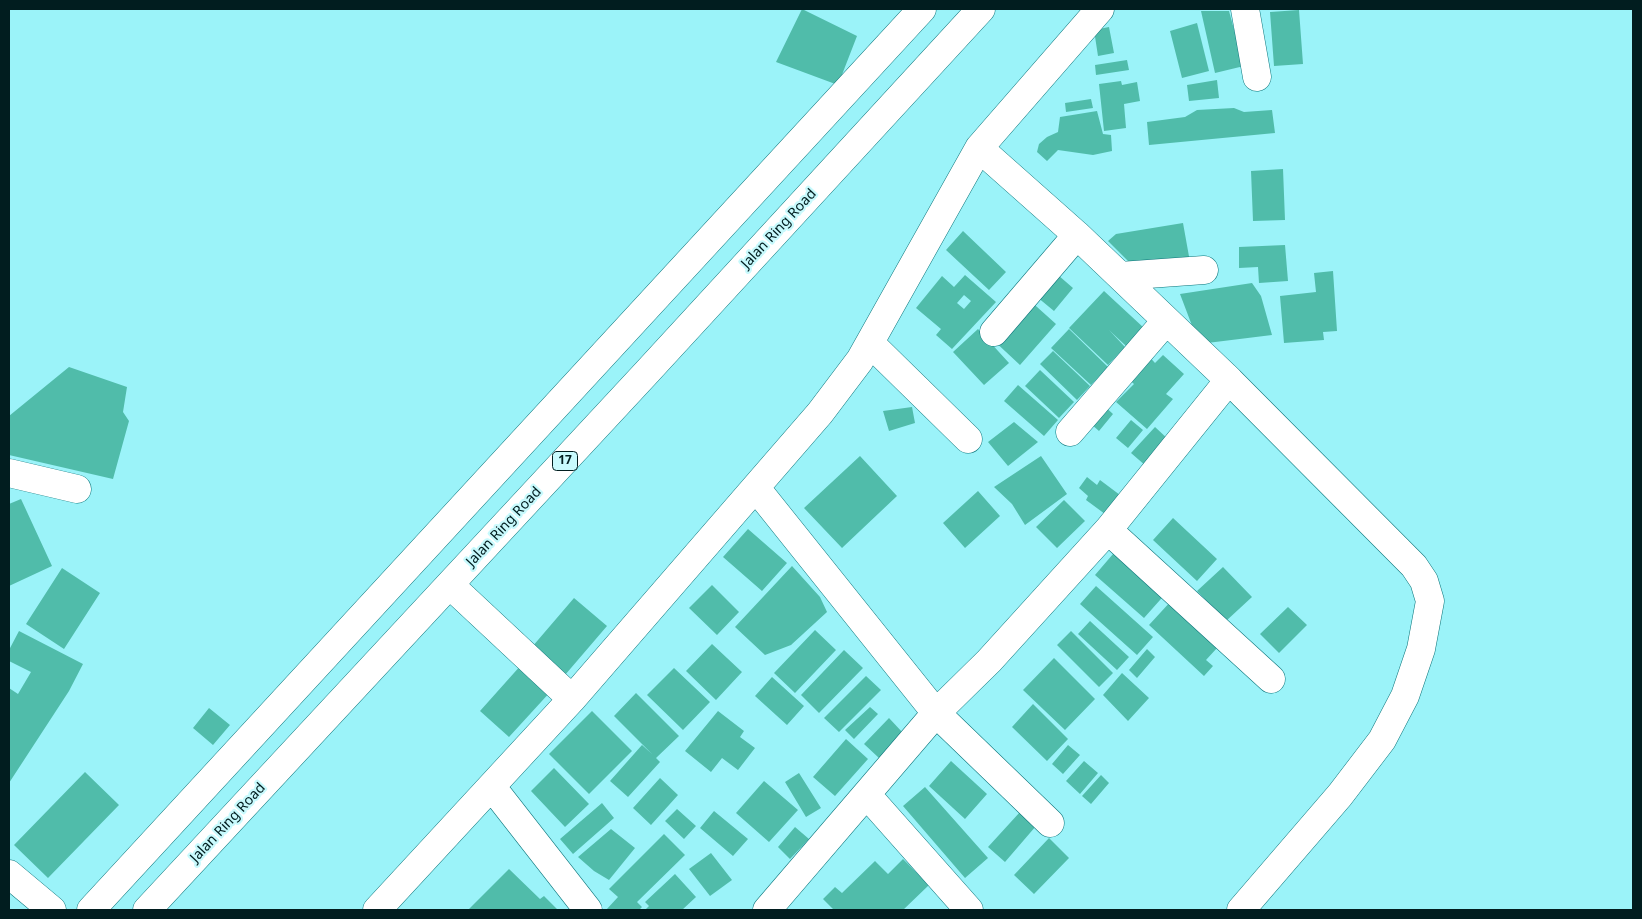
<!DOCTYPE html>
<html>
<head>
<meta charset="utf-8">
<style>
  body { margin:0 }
  #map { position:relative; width:1642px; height:919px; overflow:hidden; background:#9bf3f9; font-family:"Noto Sans",sans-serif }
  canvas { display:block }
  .frame { position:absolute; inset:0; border:10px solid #011d1f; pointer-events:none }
</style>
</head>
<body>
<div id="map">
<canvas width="1642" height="919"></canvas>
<div class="frame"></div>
</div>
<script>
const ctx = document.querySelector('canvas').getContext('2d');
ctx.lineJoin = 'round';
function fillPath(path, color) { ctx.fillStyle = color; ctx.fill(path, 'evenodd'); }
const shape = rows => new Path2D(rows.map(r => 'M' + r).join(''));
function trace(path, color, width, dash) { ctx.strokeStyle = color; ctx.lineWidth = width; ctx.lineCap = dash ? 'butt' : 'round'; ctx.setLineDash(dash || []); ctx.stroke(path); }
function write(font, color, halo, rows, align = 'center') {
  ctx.font = font + ' "Noto Sans",sans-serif'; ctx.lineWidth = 4.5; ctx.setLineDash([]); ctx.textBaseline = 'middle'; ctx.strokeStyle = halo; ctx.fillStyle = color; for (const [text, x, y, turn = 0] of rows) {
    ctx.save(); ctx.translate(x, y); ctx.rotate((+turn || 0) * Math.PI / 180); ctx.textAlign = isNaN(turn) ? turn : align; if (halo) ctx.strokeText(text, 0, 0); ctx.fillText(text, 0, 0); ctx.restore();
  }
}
fillPath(shape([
  [802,9,857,36,838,85,776,62],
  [1299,10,1303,64,1274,66,1270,12],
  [1201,11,1229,11,1244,66,1215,73],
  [1197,23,1209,71,1182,78,1170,31],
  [1109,27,1114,53,1098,56,1094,30],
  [1127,60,1129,70,1096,75,1095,65],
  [1217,80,1219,98,1189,101,1187,85],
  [1121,81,1122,85,1137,82,1140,101,1124,104,1126,128,1104,131,1099,84],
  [1091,99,1093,108,1066,112,1065,103],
  [1234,108,1244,112,1272,110,1275,133,1149,145,1147,122,1185,117,1197,110],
  [1097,111,1103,134,1111,135,1112,151,1093,155,1058,150,1047,161,1037,152,1039,144,1047,137,1058,132,1060,117],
  [1283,169,1285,220,1253,221,1251,171],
  [1183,223,1190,262,1139,272,1108,241,1116,234],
  [963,231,1006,272,989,290,946,250],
  [1285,245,1288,281,1259,283,1258,267,1239,268,1239,247],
  [1051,269,1073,288,1054,311,1031,292],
  [1333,271,1337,331,1323,332,1324,340,1284,343,1280,296,1316,292,1314,273],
  [965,275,996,302,952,349,936,335,941,329,916,308,942,276,954,287],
  [964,295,971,301,964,309,957,303],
  [1252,283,1261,296,1272,335,1199,344,1180,294],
  [1104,291,1144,328,1126,346,1109,330,1125,347,1108,365,1069,328],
  [1027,298,1056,324,1020,365,991,338],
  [978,329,1009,363,984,385,953,352],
  [1069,329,1108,367,1091,385,1051,348],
  [1053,351,1090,386,1077,400,1040,364],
  [1146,353,1155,363,1163,355,1184,374,1166,394,1173,399,1147,429,1116,402,1134,384,1124,375],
  [69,367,127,387,123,412,129,421,113,479,9,455,9,416],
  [1040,370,1074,402,1059,418,1025,386],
  [1018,385,1058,420,1044,436,1004,401],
  [1100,402,1113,414,1099,431,1091,424],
  [912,407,915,423,889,431,883,411],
  [1131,420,1143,430,1128,448,1116,438],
  [1014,422,1038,442,1008,466,988,442],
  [1155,427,1169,440,1146,466,1131,453],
  [860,456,897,496,842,548,804,508],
  [1041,456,1067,494,1025,525,1012,504,994,487],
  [1087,477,1097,485,1100,480,1120,495,1105,514,1086,500,1088,496,1079,488],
  [978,491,1000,516,965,548,943,523],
  [21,499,52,566,9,586,9,504],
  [1064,500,1085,521,1057,548,1036,527],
  [1173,518,1217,559,1197,581,1153,540],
  [748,529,787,563,762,591,723,557],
  [1119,547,1168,591,1144,618,1095,575],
  [792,566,820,597,827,612,791,645,765,655,735,627],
  [1223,567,1252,597,1226,621,1197,591],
  [62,568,100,593,64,649,26,624],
  [712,585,739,612,717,635,689,608],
  [1096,586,1153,637,1137,655,1080,604],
  [574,598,607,626,565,675,532,647],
  [1172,600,1201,626,1197,630,1217,648,1206,660,1213,666,1204,676,1149,625],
  [1288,607,1307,625,1279,653,1260,634],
  [1090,621,1129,657,1117,670,1078,634],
  [815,630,836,650,795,693,774,673],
  [19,631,83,664,69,691,9,783,9,688,18,694,31,672,9,661,9,650],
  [1071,631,1113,673,1099,687,1057,645],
  [712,644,742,672,716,700,686,671],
  [1147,649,1155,657,1137,678,1129,670],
  [844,650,863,668,819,713,801,695],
  [1054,658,1095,699,1065,730,1023,690],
  [522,664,552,690,509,737,480,711],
  [674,668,710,702,683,730,647,695],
  [1122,673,1149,698,1128,721,1103,695],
  [866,676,881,690,839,732,824,718],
  [772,677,804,706,787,725,755,696],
  [636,693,679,736,656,758,660,762,628,797,610,781,642,745,652,754,614,716],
  [1033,704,1068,739,1047,761,1012,727],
  [870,707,878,714,854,739,845,730],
  [209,708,230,725,213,745,193,728],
  [592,711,632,751,589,794,549,754],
  [718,711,744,731,740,737,755,748,738,770,722,758,711,772,685,751],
  [889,718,903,733,879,758,864,744],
  [846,739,868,759,835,796,813,777],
  [1068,745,1080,755,1063,774,1052,764],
  [951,761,987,794,965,819,929,786],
  [1084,761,1098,773,1080,794,1066,781],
  [554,768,589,804,565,827,531,791],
  [85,772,119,805,48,878,14,845],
  [799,773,821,808,806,817,785,782],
  [1101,775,1109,783,1091,804,1082,796],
  [660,778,678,795,651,825,633,808],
  [764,781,798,810,769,842,736,813],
  [925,787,988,858,965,878,903,806],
  [602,803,614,818,573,854,560,839],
  [677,809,696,826,684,839,665,821],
  [714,811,748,839,733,856,700,828],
  [1020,812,1036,826,1005,862,988,847],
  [795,827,809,839,790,859,778,847],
  [611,829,635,848,609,880,594,871,578,857],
  [664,834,685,855,637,902,642,907,639,910,606,910,618,897,609,889],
  [1049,838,1069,858,1034,894,1014,875],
  [711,853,732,880,710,896,689,869],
  [903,859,929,885,903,910,834,910,823,899,835,887,842,893,875,861,888,874],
  [509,869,540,899,544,896,558,910,468,910],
  [675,874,696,897,682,910,645,910,649,906,645,902]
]), '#50bcaa');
const street = shape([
  [1245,9,1257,77],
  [979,148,1077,235,1229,380,1414,566,1424,581,1430,601,1421,649,1405,696,1382,740,1340,795,1241,910],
  [1120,276,1204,270],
  [994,332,1077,235],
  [870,343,968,439],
  [1070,432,1166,321],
  [9,473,77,489],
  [756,488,936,713,1050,823],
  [1108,530,1271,679],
  [450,585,572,699],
  [492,787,588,910],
  [867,795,969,910],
  [9,874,52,910],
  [377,910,572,699,820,413,860,360,979,148,1100,9],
  [767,910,936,713,989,661,1108,530,1229,380]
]);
const highway = shape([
  [91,910,922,9],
  [147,910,648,371,981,9]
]);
trace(street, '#0b757b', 29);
trace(highway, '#0b757b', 29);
trace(street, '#fff', 28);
trace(highway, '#fff', 28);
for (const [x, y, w] of [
  [565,461,25]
]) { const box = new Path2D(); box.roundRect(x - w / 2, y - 9.5, w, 19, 4); ctx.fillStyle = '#c8fafd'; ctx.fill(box); trace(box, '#011d1f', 1); }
write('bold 12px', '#011d1f', null, [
  ["17",565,461]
]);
write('14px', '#011d1f', '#c8fafd', [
  ["Jalan Ring Road",779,229,-47],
  ["Jalan Ring Road",504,527,-47],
  ["Jalan Ring Road",228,823,-47]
]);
</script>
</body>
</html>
